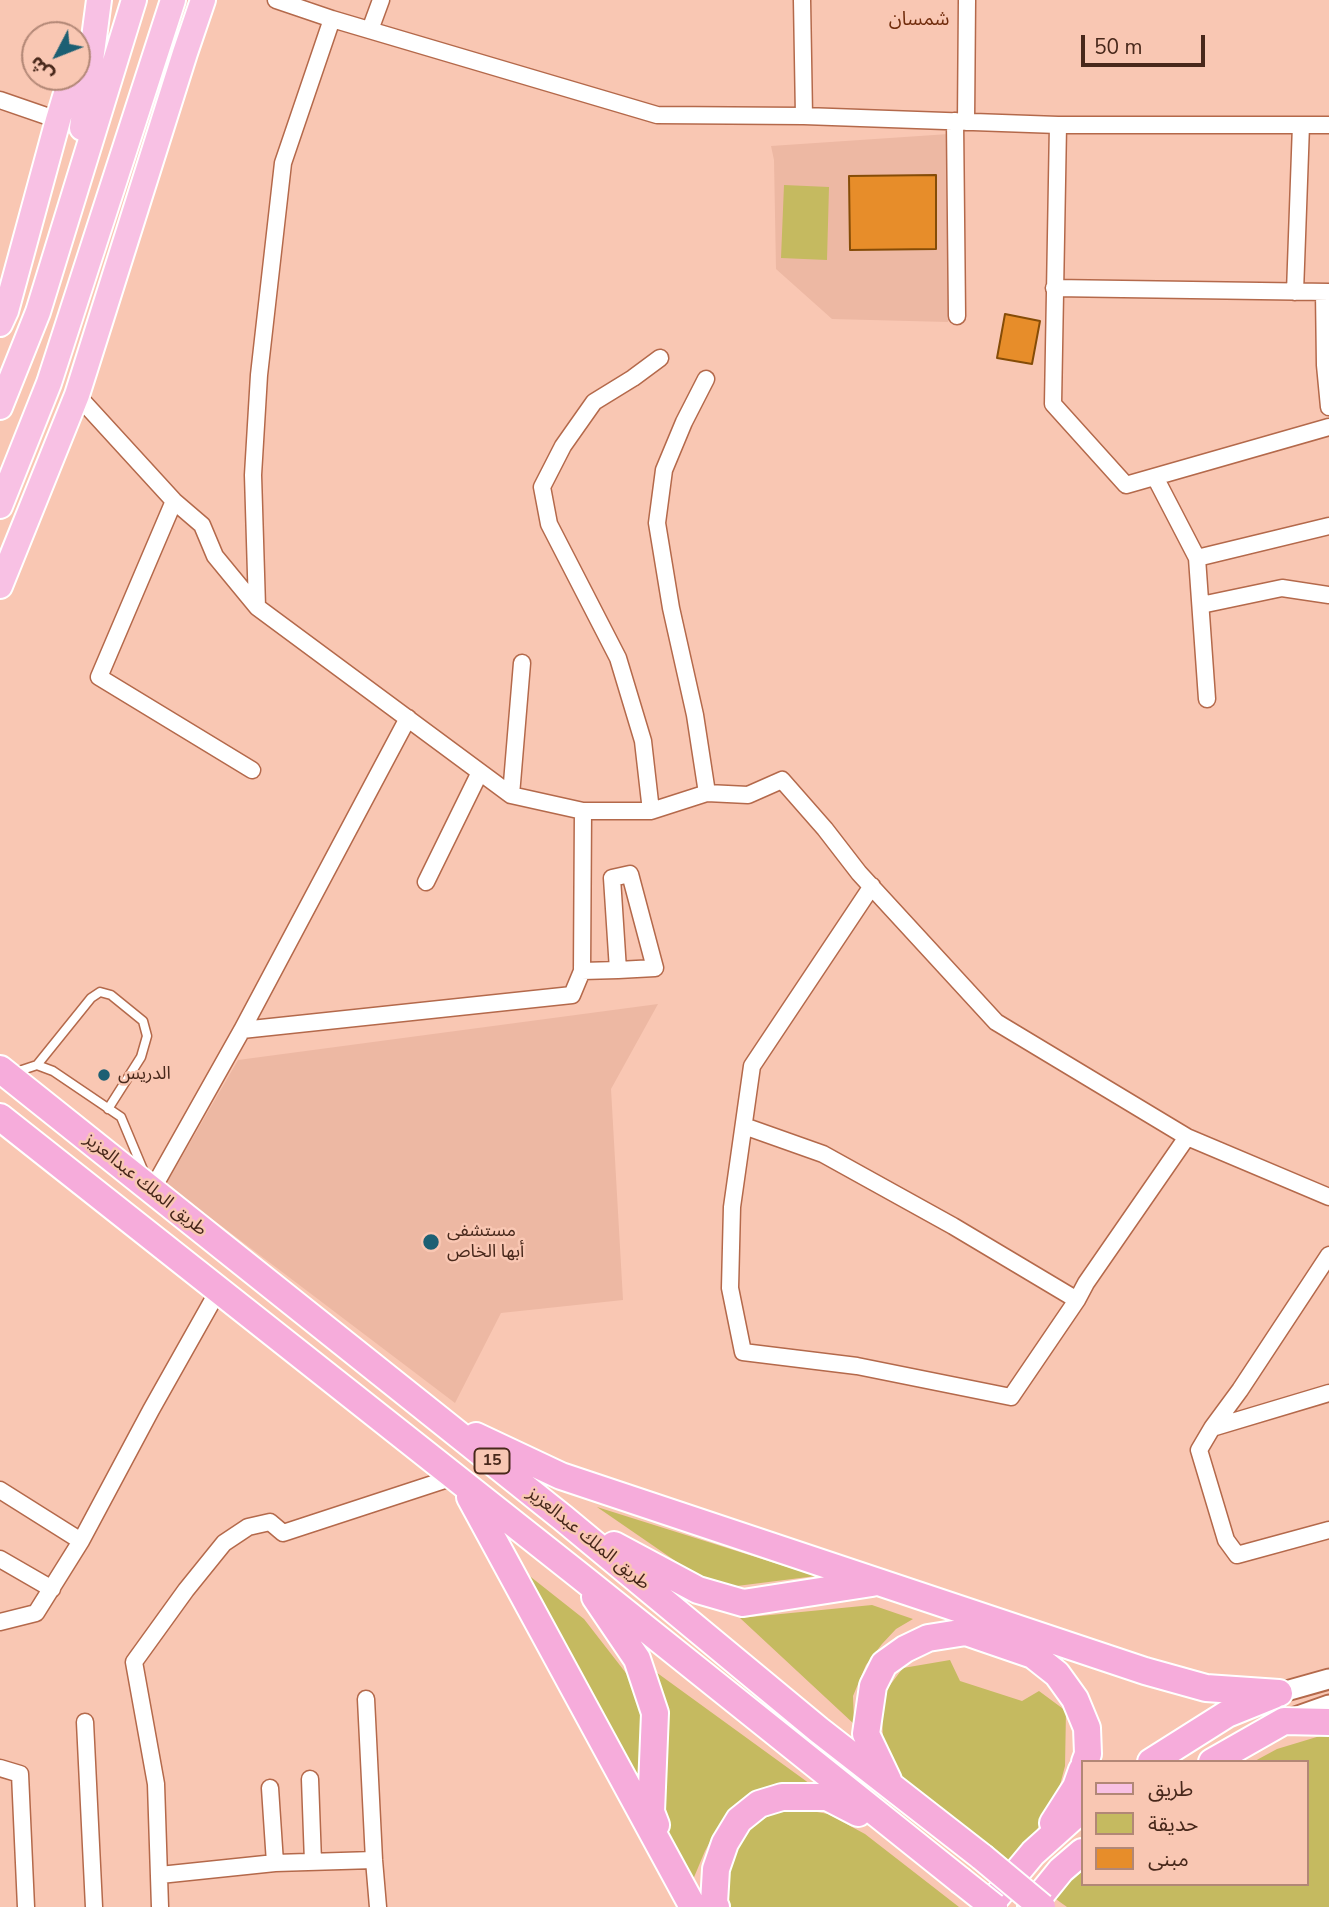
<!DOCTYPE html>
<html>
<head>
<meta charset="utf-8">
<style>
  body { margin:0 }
  #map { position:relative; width:1329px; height:1907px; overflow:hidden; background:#f9c7b3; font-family:"Nunito Sans","Noto Sans Arabic",sans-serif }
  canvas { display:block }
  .legend { position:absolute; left:1081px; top:1760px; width:228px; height:126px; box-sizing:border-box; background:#f9c7b3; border:2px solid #b28776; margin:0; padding:9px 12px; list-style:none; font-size:21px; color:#48281b }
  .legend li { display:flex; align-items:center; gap:14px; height:35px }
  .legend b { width:35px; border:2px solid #b28776 }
  .north { position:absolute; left:21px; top:21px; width:70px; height:70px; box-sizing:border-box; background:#f9c7b3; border:2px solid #b28776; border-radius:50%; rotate:228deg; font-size:19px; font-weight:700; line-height:28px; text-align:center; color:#48281b }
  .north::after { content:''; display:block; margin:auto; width:24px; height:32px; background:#1c5f73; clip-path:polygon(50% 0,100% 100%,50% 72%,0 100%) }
  .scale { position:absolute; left:1081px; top:35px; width:124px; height:32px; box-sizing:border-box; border:4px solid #48281b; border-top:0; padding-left:9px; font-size:21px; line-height:24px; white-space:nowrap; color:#48281b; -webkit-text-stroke:5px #f9c7b3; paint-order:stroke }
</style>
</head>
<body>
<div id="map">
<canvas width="1329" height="1907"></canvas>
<ul class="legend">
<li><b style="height:9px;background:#f8c1e4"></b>طريق</li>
<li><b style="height:19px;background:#c5ba60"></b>حديقة</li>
<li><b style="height:19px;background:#e78d2a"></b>مبنى</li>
</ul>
<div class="north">ش</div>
<div class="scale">50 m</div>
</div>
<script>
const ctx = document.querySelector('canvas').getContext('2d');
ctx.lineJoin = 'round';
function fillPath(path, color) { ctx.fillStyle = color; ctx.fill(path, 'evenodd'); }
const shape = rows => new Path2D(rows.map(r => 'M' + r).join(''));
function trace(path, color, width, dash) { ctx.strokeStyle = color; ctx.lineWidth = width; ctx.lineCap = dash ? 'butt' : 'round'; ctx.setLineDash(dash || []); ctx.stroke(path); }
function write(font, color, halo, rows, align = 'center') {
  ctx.font = font + ' "Nunito Sans","Noto Sans Arabic",sans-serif'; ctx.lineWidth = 5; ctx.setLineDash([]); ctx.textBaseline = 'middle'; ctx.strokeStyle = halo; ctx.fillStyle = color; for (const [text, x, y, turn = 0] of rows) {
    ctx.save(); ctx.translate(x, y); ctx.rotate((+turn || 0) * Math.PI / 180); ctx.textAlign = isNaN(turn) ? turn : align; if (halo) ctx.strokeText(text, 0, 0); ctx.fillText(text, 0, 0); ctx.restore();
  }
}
fillPath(shape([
  [949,134,948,322,832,319,776,269,774,160,771,146],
  [658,1004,611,1089,623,1300,501,1313,455,1403,166,1184,238,1060]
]), '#edb8a3');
fillPath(shape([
  [784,185,829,187,827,260,781,258],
  [597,1507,816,1576,729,1587,703,1580],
  [522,1570,584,1619,643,1695,639,1793],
  [872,1605,913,1619,896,1629,882,1644,866,1665,853,1696,854,1724,740,1618],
  [950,1660,960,1681,1022,1701,1039,1691,1066,1711,1065,1766,1059,1789,1032,1839,1010,1861,897,1779,883,1739,882,1714,887,1689,903,1668],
  [649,1667,817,1789,731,1811,717,1829,705,1851,692,1882,659,1821],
  [1320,1736,1329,1736,1329,1907,1067,1907,1053,1897,1082,1865,1082,1884,1306,1884,1306,1762,1253,1762,1277,1749],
  [780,1810,806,1810,828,1814,865,1834,959,1907,723,1907,728,1863,749,1827]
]), '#c5ba60');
const building = shape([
  [936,175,936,249,850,250,849,176,936,175],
  [1005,314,1040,321,1032,364,997,358,1005,314]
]);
fillPath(building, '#e78d2a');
trace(building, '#854c07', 2);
const service = shape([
  [37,1065,91,998,100,992,111,995,143,1021,147,1036,141,1057,108,1109],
  [13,1073,37,1065,53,1071,121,1117,144,1172]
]);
const minor = shape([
  [276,0,332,19,657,115,804,116,1058,125,1329,125],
  [802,0,804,116],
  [370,30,381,0],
  [0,100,58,120],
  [955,121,957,316],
  [966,122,967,0],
  [1058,125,1053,404,1126,485,1329,427],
  [1054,288,1329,292],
  [1295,292,1301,125],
  [1324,292,1325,365,1329,407],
  [706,379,684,422,664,470,657,523,671,608,695,715,707,793],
  [77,395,174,501,202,525,215,556,257,607,511,795,583,811,651,811,707,793,748,795,782,780,825,829,859,873,996,1022,1187,1137,1329,1197],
  [1155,477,1197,558,1207,699],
  [174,501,99,677,252,770],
  [1197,558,1329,526],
  [1201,605,1282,588,1329,595],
  [257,607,253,475,259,375,283,163,332,19],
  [511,795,522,663],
  [651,811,643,741,618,658,549,524,542,487,563,446,594,402,633,378,660,358],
  [426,882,480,772],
  [872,886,752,1066,732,1207,730,1288,743,1352,857,1366,1011,1397,1077,1300,1086,1283,1187,1137],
  [582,971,583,811],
  [242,1030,572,995,582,971,618,970,655,968,630,874,612,878,618,970],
  [744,1126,823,1154,953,1226,1077,1300],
  [152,1190,242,1030,408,718],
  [1329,1393,1212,1428,1199,1450,1226,1540,1237,1555,1329,1530],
  [1212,1428,1240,1390,1329,1255],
  [0,1490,81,1541],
  [0,1559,52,1589],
  [0,1622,36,1613,81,1541,151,1410,218,1291],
  [366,1699,374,1860,378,1907],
  [85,1722,94,1907],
  [0,1768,20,1774,26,1907],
  [310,1779,313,1862],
  [270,1788,275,1863],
  [160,1875,275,1863,374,1860],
  [160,1907,156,1784,134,1662,186,1590,224,1543,248,1527,270,1522,283,1533,454,1477]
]);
const tertiary = shape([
  [1279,1693,1329,1679],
  [1295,1717,1329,1705]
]);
const primary = shape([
  [82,128,99,0],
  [0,324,6,311,58,120,71,77],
  [0,407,38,312,134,0],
  [0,506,49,383,173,0],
  [0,586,77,395,185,53,203,0]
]);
const trunk = shape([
  [0,1069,563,1518,819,1730,982,1857],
  [0,1117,580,1576,960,1880],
  [476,1436,561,1476,1145,1671,1206,1688,1279,1693],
  [470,1497,693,1907],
  [614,1545,698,1590,743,1603,872,1583],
  [595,1597,637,1659,655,1713,651,1812,656,1825],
  [1151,1762,1227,1714,1274,1695],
  [1212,1762,1284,1721,1329,1722],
  [888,1780,866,1734,873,1686,884,1664,905,1649,928,1638,966,1632,1033,1655,1057,1674,1075,1699,1087,1728,1088,1754,1085,1762],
  [1053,1823,1076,1787,1082,1770],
  [716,1907,714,1903,716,1869,725,1843,739,1820,759,1804,782,1797,827,1797,858,1813],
  [988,1907,1033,1853,1082,1809],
  [1031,1907,1061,1870,1082,1852]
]);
trace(service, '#b4694b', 11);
trace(minor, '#b4694b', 19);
trace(tertiary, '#b4694b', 23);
trace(primary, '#fff', 28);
trace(trunk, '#fff', 30);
trace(service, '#fff', 8);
trace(minor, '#fff', 16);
trace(tertiary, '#fff', 19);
trace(primary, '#f8c1e4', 24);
trace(trunk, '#f6acdb', 26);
const trunkBridge = shape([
  [982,1857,1042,1907],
  [960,1880,994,1907]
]);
trace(trunkBridge, '#fff', 30, []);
trace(trunkBridge, '#f6acdb', 26);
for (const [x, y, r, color] of [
  [104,1075,7,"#1c5f73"],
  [431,1242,9,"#1c5f73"]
]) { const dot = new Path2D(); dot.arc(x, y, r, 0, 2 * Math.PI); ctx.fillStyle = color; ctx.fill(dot); trace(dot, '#f9c7b3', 2.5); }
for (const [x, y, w] of [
  [492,1461,35]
]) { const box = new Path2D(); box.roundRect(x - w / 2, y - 12.5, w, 25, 5); ctx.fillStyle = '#f9c7b3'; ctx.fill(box); trace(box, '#48281b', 2); }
write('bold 16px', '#48281b', null, [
  ["15",492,1461]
]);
write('18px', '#48281b', '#f9c7b3', [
  ["الدريس",118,1075],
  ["مستشفى",447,1232],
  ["أبها الخاص",447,1253]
], 'left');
write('18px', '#48281b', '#f9c7b3', [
  ["طريق الملك عبدالعزيز",145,1185,39],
  ["طريق الملك عبدالعزيز",588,1539,39]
]);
write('19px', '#712c0c', '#f9c7b3', [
  ["شمسان",919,20]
]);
</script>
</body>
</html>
